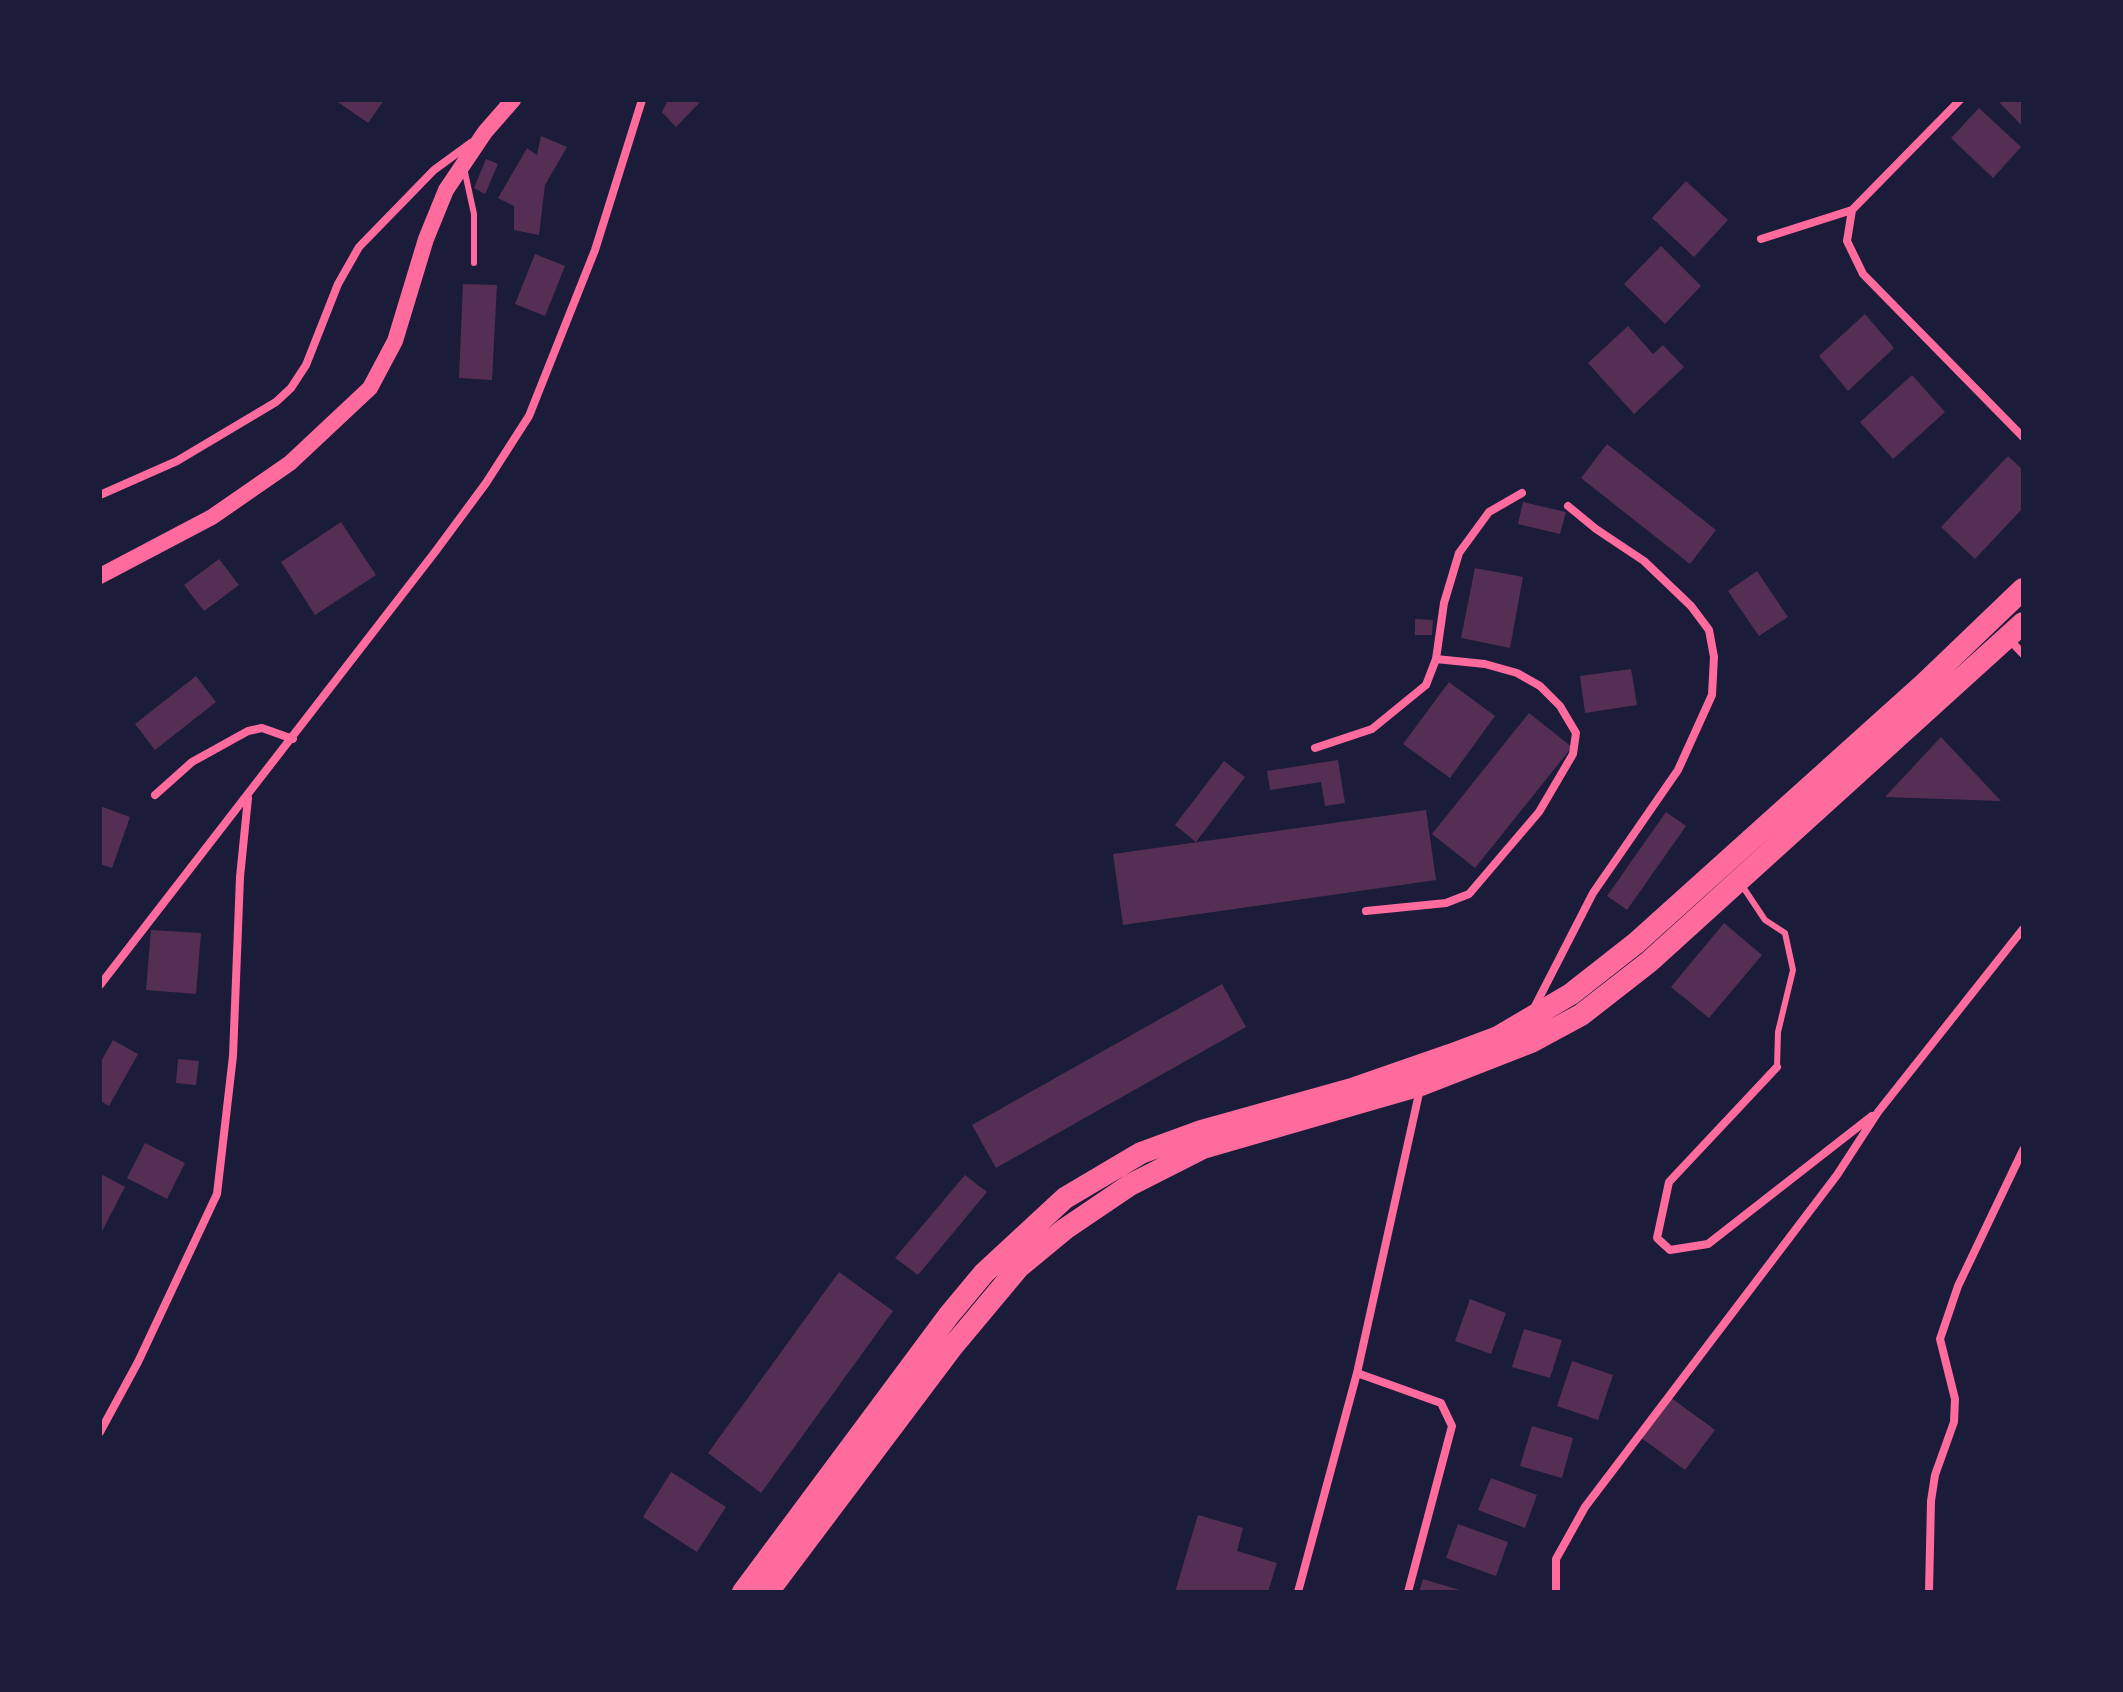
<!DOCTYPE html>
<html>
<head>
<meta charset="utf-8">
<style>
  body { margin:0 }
  #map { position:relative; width:2123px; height:1692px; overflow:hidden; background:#1b1b3a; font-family:"Alegreya Sans",sans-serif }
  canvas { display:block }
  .frame { position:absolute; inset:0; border:102px solid #1b1b3a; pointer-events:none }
</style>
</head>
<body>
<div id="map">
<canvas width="2123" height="1692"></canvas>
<div class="frame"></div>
</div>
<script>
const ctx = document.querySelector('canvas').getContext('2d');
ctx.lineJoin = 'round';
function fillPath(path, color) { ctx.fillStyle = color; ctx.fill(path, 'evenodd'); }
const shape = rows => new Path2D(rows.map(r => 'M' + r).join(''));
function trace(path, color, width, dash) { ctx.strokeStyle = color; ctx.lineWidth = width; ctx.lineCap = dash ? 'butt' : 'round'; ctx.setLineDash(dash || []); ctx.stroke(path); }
fillPath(shape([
  [335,100,384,100,368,123],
  [668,100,702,100,676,127,662,112],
  [2002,100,2023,100,2023,127,2000,103],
  [1979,108,2021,147,1993,178,1951,138],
  [541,136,567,147,545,185,539,235,514,230,514,206,498,198,527,148,537,155],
  [486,159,498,164,485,194,474,188],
  [1686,181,1728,220,1694,257,1652,218],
  [1661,246,1701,286,1665,324,1624,284],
  [535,254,565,266,545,316,515,304],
  [463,284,497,285,492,380,459,378],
  [1865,314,1894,348,1848,391,1819,356],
  [1628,326,1653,354,1663,345,1684,367,1634,414,1588,363],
  [1912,375,1945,412,1893,459,1860,422],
  [1607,444,1716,530,1690,564,1581,478],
  [2008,456,2023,470,2023,508,1975,559,1941,527],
  [1523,502,1566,512,1560,534,1518,524],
  [341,522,376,575,315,615,281,562],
  [219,559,239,585,204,611,184,585],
  [1475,568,1523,577,1510,648,1461,638],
  [1757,571,1788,617,1759,636,1728,591],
  [1415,619,1433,620,1432,635,1415,635],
  [1631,669,1637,705,1585,713,1580,676],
  [196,676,216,702,155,750,135,724],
  [1449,682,1495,716,1450,778,1403,744],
  [1529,713,1572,747,1475,868,1432,834],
  [1941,737,2001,801,1885,797],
  [1338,760,1345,803,1325,806,1321,782,1270,790,1267,771],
  [1224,761,1245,777,1196,842,1175,825],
  [100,806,130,817,112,868,100,864],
  [1426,810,1436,880,1123,925,1113,854],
  [1666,812,1686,826,1627,910,1607,896],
  [1724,923,1762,955,1709,1018,1671,987],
  [151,930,201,933,196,994,146,990],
  [1222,984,1246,1027,996,1168,972,1125],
  [113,1040,138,1054,109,1106,100,1101,100,1063],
  [178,1059,199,1061,196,1085,176,1083],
  [145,1143,185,1163,167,1199,127,1178],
  [103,1175,125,1187,100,1235,100,1180],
  [965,1175,987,1192,918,1275,895,1258],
  [839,1272,893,1311,761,1493,708,1453],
  [1470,1299,1506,1313,1491,1354,1455,1341],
  [1524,1329,1562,1340,1550,1378,1512,1367],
  [1572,1361,1613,1375,1598,1420,1557,1406],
  [1670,1397,1715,1430,1685,1470,1640,1437],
  [1532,1426,1573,1438,1562,1478,1520,1466],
  [671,1472,726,1507,697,1552,643,1517],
  [1491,1478,1537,1495,1525,1528,1478,1510],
  [1198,1515,1243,1528,1237,1551,1277,1563,1268,1592,1175,1592],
  [1458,1524,1508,1542,1496,1576,1446,1558],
  [1423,1579,1463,1591,1463,1592,1419,1592]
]), '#542f53');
trace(shape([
  [464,168,474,214,474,263],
  [1741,884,1765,920,1785,933,1793,970,1778,1032,1777,1067]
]), '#ff6b9d', 6);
trace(shape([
  [1960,100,1852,210,1847,241,1863,274,2023,437],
  [1761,239,1852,210],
  [100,495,177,461,276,402,291,388,306,365,338,284,359,247,434,170,471,143],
  [2008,638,2023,654],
  [1315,748,1372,729,1426,685,1436,659,1444,603,1459,553,1489,512,1522,493],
  [155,795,192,762,248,731,262,728,293,739],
  [1366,911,1446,903,1469,894,1539,812,1573,754,1576,733,1560,706,1540,686,1517,673,1485,664,1436,659],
  [100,985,435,552,486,483,529,416,595,250,642,100],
  [1533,1010,1593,893,1678,770,1712,695,1714,657,1709,630,1691,606,1644,561,1596,529,1568,506],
  [1777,1067,1669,1182,1657,1238,1670,1250,1708,1244,1872,1116],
  [1357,1373,1441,1403,1452,1426,1408,1592],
  [100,1432,138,1362,217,1194,233,1056,240,877,248,798],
  [1298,1592,1357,1373,1420,1089],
  [1556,1592,1556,1559,1585,1507,1837,1175,1878,1112,2023,929],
  [1929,1592,1931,1501,1935,1475,1954,1422,1955,1399,1940,1339,1958,1286,2023,1150]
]), '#ff6b9d', 8);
trace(shape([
  [100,576,212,517,290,463,370,388,395,341,426,239,446,190,485,132,513,100]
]), '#ff6b9d', 16);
trace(shape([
  [743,1592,949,1315,984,1273,1065,1198,1141,1153,1201,1131,1355,1088,1450,1055,1498,1037,1571,994,1636,943,1925,683,2023,589],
  [768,1592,953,1346,1019,1267,1065,1229,1130,1185,1203,1148,1421,1085,1531,1042,1581,1015,1649,962,2023,623]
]), '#ff6b9d', 22);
</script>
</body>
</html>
